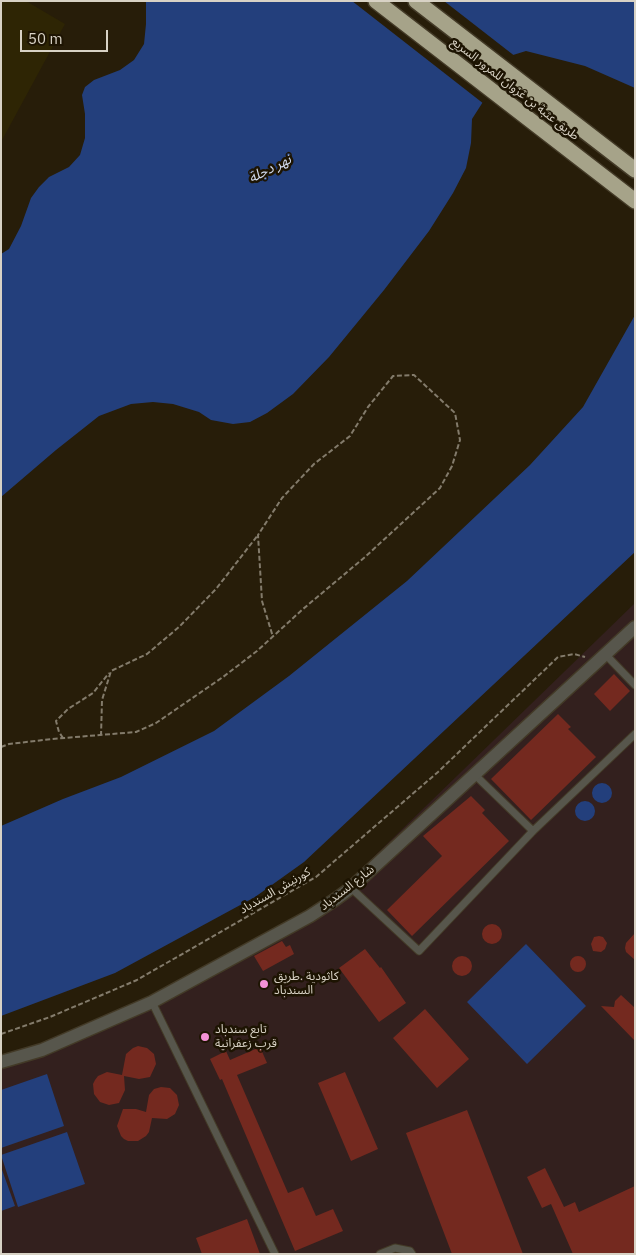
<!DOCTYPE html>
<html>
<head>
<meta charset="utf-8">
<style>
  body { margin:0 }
  #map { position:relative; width:636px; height:1255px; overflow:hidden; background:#271d09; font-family:"IBM Plex Sans",sans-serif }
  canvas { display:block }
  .frame { position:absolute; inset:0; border:2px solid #d8d2c5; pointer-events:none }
  .scale { position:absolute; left:20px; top:30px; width:88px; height:22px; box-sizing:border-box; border:2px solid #d8d2c5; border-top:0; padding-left:6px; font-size:15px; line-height:18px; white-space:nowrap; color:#d8d2c5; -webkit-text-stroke:4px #1d1402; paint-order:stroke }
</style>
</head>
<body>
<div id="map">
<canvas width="636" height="1255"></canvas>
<div class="frame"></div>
<div class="scale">50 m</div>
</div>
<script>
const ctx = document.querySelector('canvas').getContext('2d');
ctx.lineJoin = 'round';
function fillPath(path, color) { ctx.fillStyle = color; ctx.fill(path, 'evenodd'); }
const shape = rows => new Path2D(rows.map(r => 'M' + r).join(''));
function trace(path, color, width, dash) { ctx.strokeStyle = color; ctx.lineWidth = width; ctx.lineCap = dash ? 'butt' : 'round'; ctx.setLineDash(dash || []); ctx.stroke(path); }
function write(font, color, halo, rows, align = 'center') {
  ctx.font = font + ' "IBM Plex Sans","Noto Sans Arabic",sans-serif'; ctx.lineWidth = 5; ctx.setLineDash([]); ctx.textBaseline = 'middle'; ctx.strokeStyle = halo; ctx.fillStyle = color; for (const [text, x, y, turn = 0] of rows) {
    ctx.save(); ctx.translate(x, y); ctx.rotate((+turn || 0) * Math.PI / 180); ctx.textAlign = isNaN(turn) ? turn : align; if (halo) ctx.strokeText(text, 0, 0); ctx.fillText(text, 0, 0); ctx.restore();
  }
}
fillPath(shape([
  [635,603,635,1254,1,1254,1,1061,140,1006,320,909]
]), '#33201e');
fillPath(shape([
  [1,1,26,1,65,24,1,142]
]), '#2e2504');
fillPath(shape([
  [146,1,635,1,635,88,585,66,526,51,513,55,472,119,471,143,466,168,453,193,429,231,384,290,329,357,293,394,267,413,250,422,233,424,211,420,199,412,173,404,153,402,131,404,99,416,56,450,1,497,1,254,9,249,21,226,31,198,39,187,49,177,69,167,80,155,85,138,85,114,82,95,85,87,94,80,120,70,134,60,144,44,146,24],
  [635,315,635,552,304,862,255,897,115,973,1,1016,1,826,63,799,121,777,214,731,289,676,407,581,530,465,583,407],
  '592 793a10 10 0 1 1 20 0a10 10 0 1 1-20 0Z',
  '575 811a10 10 0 1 1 20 0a10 10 0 1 1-20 0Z',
  [526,944,586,1006,527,1064,467,1002],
  [47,1074,64,1126,1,1148,1,1090],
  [67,1132,85,1184,18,1207,1,1155],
  [1,1167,15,1206,1,1211]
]), '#233f7c');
fillPath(shape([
  [352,1,444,1,516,57,484,104]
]), '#271d09');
fillPath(shape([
  [614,674,630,691,610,711,594,694],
  [558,714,571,727,568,729,596,757,531,820,491,779],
  [471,796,485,810,482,813,509,841,412,936,387,910,442,856,423,836],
  '482 934a10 10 0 1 1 20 0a10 10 0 1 1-20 0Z',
  [635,933,635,960,626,952,625,948,626,943],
  [599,936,603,937,607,943,605,949,601,952,593,951,591,944,594,937],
  [282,941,286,947,290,945,294,954,263,971,254,956],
  [365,949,380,968,381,967,406,1003,379,1022,339,968],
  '570 964a8 8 0 1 1 16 0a8 8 0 1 1-16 0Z',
  '452 966a10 10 0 1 1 20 0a10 10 0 1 1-20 0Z',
  [621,995,635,1008,635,1041,601,1006,614,1007,615,1001],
  [425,1009,469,1059,437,1088,393,1038],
  [138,1046,147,1048,154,1054,156,1064,150,1077,139,1079,124,1076,125,1090,119,1103,109,1105,100,1102,94,1094,93,1084,95,1080,98,1076,107,1072,122,1075,126,1054,133,1048],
  [260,1047,267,1063,237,1075,288,1193,303,1187,316,1216,333,1209,343,1231,295,1251,222,1079,220,1080,210,1059,226,1051,230,1060],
  [345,1072,378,1149,351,1161,318,1083],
  [161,1087,170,1088,177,1095,179,1105,175,1114,167,1119,152,1118,149,1132,146,1136,138,1141,128,1141,124,1139,121,1136,117,1126,123,1109,136,1109,146,1112,149,1095,154,1089],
  [467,1110,523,1254,452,1254,406,1133],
  [545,1168,564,1207,575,1202,579,1212,635,1186,635,1254,573,1254,551,1204,542,1208,527,1177],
  [247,1219,260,1254,202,1254,196,1238]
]), '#74291f');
const lane = shape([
  [606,655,635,685],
  [475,775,533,831],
  [351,888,419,951,533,831,635,734],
  [152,1002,275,1254],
  [380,1254,395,1248,410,1251,412,1254]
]);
const street = shape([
  [1,1062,42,1050,152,1002,310,916,336,899,351,888,635,627]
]);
const highway = shape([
  [376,1,635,201],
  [416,1,635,170]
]);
trace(lane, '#433a27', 9);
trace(street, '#433a27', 15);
trace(highway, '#433a27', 18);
trace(shape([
  [101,736,102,700,111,671,147,654,179,627,216,589,258,535],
  [63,738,59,732,56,721,68,709,93,693,109,673],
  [1,747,9,744,52,739,136,732,156,723,223,677,257,651,303,609,365,557,440,488,452,466,460,440,455,413,414,375,393,376,368,407,350,436,314,464,282,498,258,535,262,601,273,637],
  [1,1034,50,1017,137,980,316,877,438,772,558,657,574,654,585,657]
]), '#837b6b', 2, [5, 2.5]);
trace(lane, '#57564c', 7);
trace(street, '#57564c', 12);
trace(highway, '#a6a389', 15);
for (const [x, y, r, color] of [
  [264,984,5,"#f391d5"],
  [205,1037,5,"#f391d5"]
]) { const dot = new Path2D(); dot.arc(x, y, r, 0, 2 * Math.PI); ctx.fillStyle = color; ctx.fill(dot); trace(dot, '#1d1402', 2); }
write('12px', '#d8d2c5', '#1d1402', [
  ["طريق عتبة بن غزوان للمرور السريع",515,89,38],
  ["شارع السندباد",347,888,-38],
  ["كورنيش السندباد",275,891,-30]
]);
write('12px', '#d8d2c5', '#1d1402', [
  ["كاثودية .طريق",274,977],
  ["السندباد",274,991],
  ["تابع سندباد",215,1030],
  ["قرب زعفرانية",215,1044]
], 'left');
write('italic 14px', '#d1daed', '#1d1402', [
  ["نهر دجلة",270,169,-27]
]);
</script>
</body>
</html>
